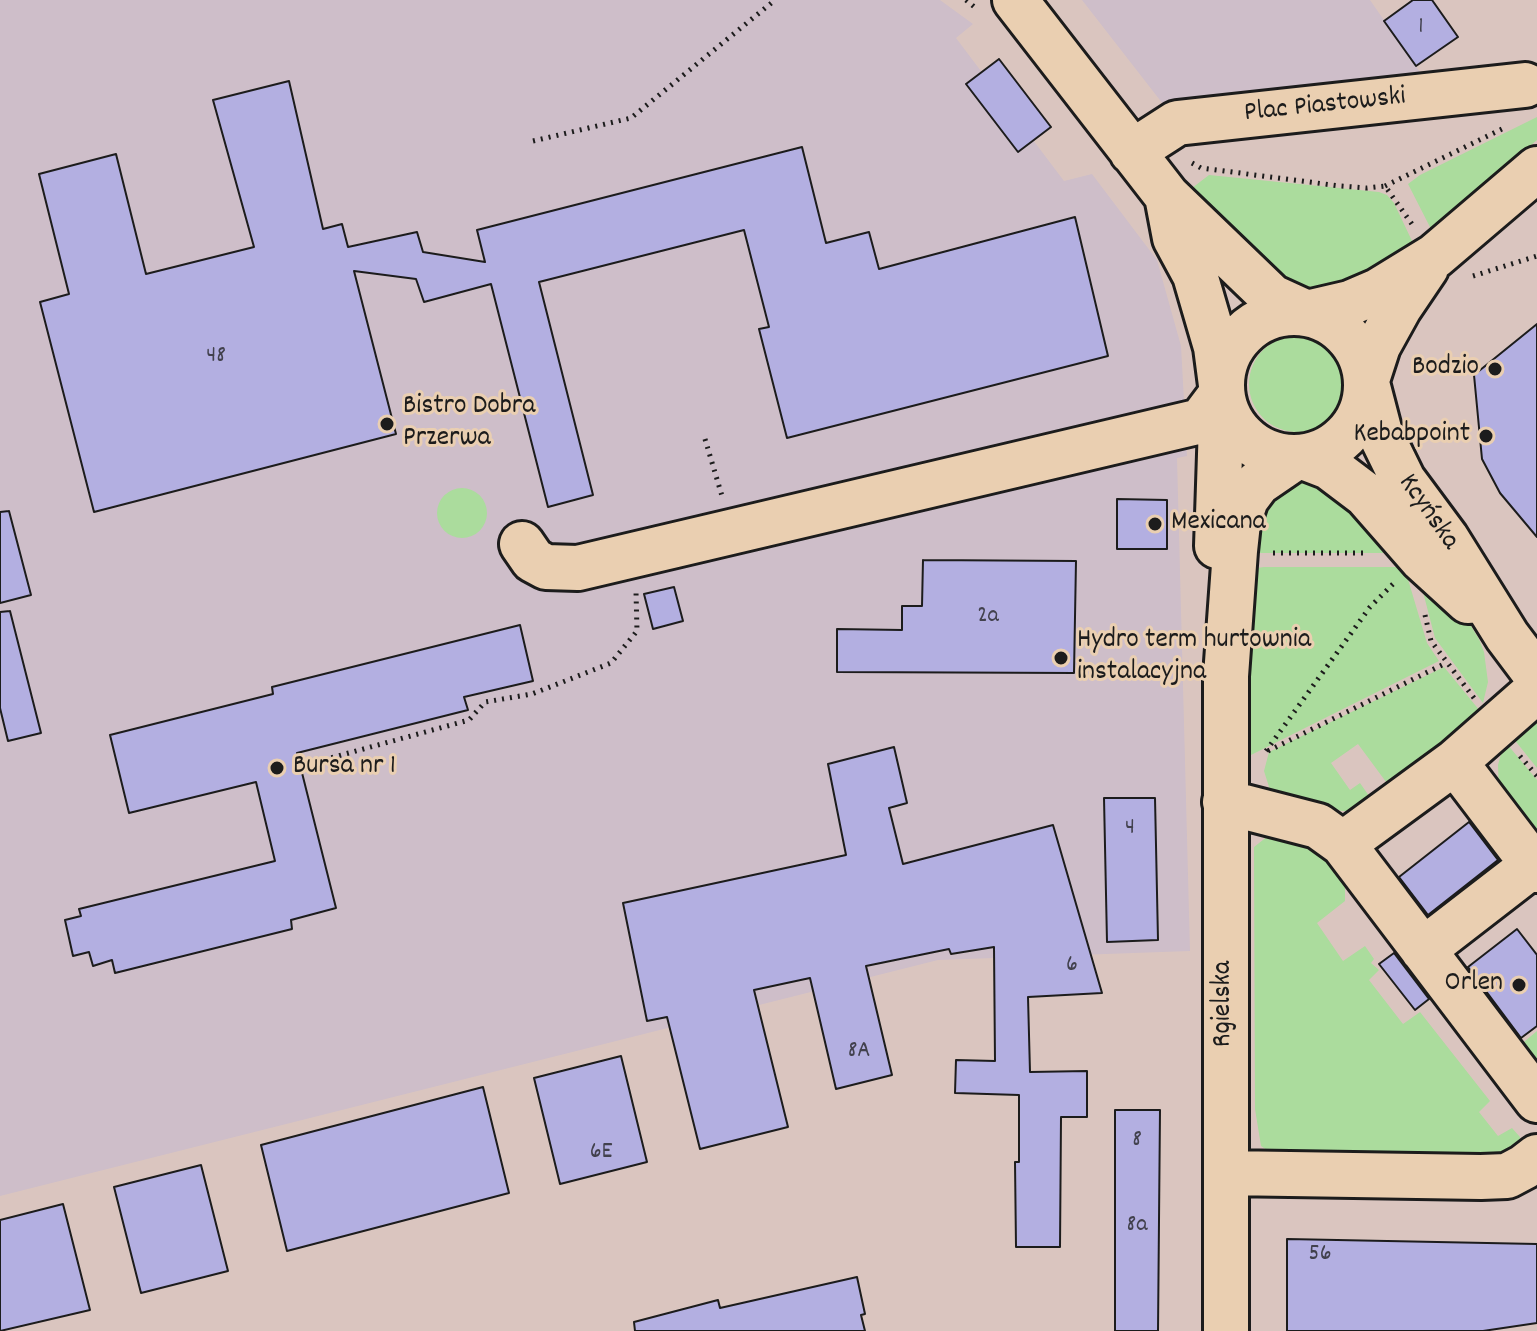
<!DOCTYPE html>
<html>
<head>
<meta charset="utf-8">
<style>
  body { margin:0 }
  canvas { display:block; background:#dac5bf }
</style>
</head>
<body>
<canvas width="1537" height="1331"></canvas>
<script>
const ctx = document.querySelector('canvas').getContext('2d');
ctx.lineJoin = 'round';
function fillPath(path, color) { ctx.fillStyle = color; ctx.fill(path, 'evenodd'); }
const shape = rows => new Path2D(rows.map(r => 'M' + r).join(''));
function trace(path, color, width, dash) { ctx.strokeStyle = color; ctx.lineWidth = width; ctx.lineCap = dash ? 'butt' : 'round'; ctx.setLineDash(dash || []); ctx.stroke(path); }
function write(font, color, halo, rows, align = 'center') {
  ctx.font = font + ' Dekko,sans-serif'; ctx.lineWidth = 6; ctx.setLineDash([]); ctx.textBaseline = 'middle'; ctx.strokeStyle = halo; ctx.fillStyle = color; for (const [text, x, y, turn = 0] of rows) {
    ctx.save(); ctx.translate(x, y); ctx.rotate((+turn || 0) * Math.PI / 180); ctx.textAlign = isNaN(turn) ? turn : align; if (halo) ctx.strokeText(text, 0, 0); ctx.fillText(text, 0, 0); ctx.restore();
  }
}
fillPath(shape([
  [0,0,940,0,973,24,956,38,1064,181,1092,174,1157,260,1181,346,1187,456,1177,458,1190,951,938,960,0,1196],
  [1082,0,1370,0,1424,78,1163,104]
]), '#cebec9');
fillPath(shape([
  [1537,117,1537,140,1431,229,1408,184,1420,175],
  [1209,175,1379,192,1387,195,1394,203,1413,243,1384,268,1309,295,1252,267,1192,188],
  '1249 384a48 48 0 1 1 96 0a48 48 0 1 1-96 0Z',
  [1324,478,1400,553,1250,553,1252,523,1289,480],
  '437 513a25 25 0 1 1 50 0a25 25 0 1 1-50 0Z',
  [1264,567,1398,567,1407,576,1427,643,1439,661,1247,757,1249,569],
  [1417,569,1471,626,1479,639,1484,652,1488,682,1483,703,1435,638],
  [1444,667,1480,711,1470,725,1392,790,1358,744,1331,763,1350,790,1360,783,1374,803,1353,811,1342,811,1270,790,1264,771,1269,752],
  [1537,723,1537,768,1513,738,1525,724],
  [1507,744,1537,780,1537,849,1499,790,1498,765,1501,754],
  [1286,832,1313,842,1345,882,1345,901,1317,923,1343,961,1365,946,1374,959,1371,963,1379,970,1369,980,1403,1024,1420,1012,1490,1101,1479,1112,1498,1136,1512,1128,1520,1137,1521,1146,1508,1156,1270,1152,1261,1146,1255,1109,1254,847,1268,836],
  [1537,1031,1537,1070,1519,1046]
]), '#abdc9d');
const building = shape([
  [1413,0,1432,0,1458,37,1416,66,1384,21,1413,0],
  [999,59,1051,127,1018,152,966,84,999,59],
  [289,81,323,229,342,224,348,247,417,232,423,252,485,262,477,230,802,147,826,243,869,232,879,269,1075,217,1108,356,787,438,759,329,769,327,744,230,539,282,593,495,548,507,491,284,424,302,416,279,354,271,396,434,94,512,40,302,69,294,39,174,116,154,146,274,254,247,213,100,289,81],
  [1537,324,1537,537,1500,493,1482,459,1474,375,1537,324],
  [1117,499,1167,500,1167,549,1117,549,1117,499],
  [9,511,31,595,0,603,0,512,9,511],
  [923,560,1076,561,1074,673,837,672,837,629,902,630,902,606,922,606,923,560],
  [674,587,683,621,653,629,644,594,674,587],
  [10,611,41,733,8,741,0,708,0,612,10,611],
  [520,625,533,681,464,697,468,710,297,753,336,908,291,920,292,929,115,973,112,960,93,966,89,952,73,956,65,920,81,916,79,909,275,861,256,782,129,813,110,735,273,694,272,687,520,625],
  [894,747,907,803,889,808,903,864,1053,825,1102,993,1028,997,1030,1072,1087,1071,1087,1117,1061,1117,1060,1247,1016,1247,1015,1162,1019,1162,1019,1095,955,1093,956,1060,995,1061,994,947,951,954,949,949,866,966,892,1075,836,1089,810,978,754,990,788,1127,700,1149,667,1017,647,1021,623,903,846,855,828,764,894,747],
  [1104,798,1155,798,1158,940,1107,942,1104,798],
  [1469,822,1498,860,1428,915,1399,877,1469,822],
  [1517,929,1537,955,1537,1026,1521,1038,1468,967,1517,929],
  [1394,953,1429,999,1415,1010,1379,964,1394,953],
  [621,1056,647,1162,560,1184,534,1078,621,1056],
  [483,1087,509,1193,287,1251,261,1145,483,1087],
  [1115,1110,1160,1110,1158,1331,1115,1331,1115,1110],
  [201,1165,228,1271,141,1293,114,1187,201,1165],
  [63,1204,90,1310,0,1331,0,1220,63,1204],
  [1287,1239,1537,1244,1537,1323,1483,1331,1287,1331,1287,1239],
  [857,1277,865,1314,861,1315,865,1331,635,1331,634,1322,718,1300,720,1308,857,1277]
]);
fillPath(building, '#b3afe1');
trace(building, '#1c1c1c', 2);
const minor = shape([
  [1015,0,1167,196,1272,297,1307,313],
  [1132,152,1177,123,1525,85],
  [1167,196,1175,238,1195,275,1216,347,1222,393,1217,546],
  '1222 385a72 72 0 1 1 144 0a72 72 0 1 1-144 0Z',
  [1307,313,1350,303,1378,291,1435,256,1537,169],
  [1367,380,1378,346,1399,308,1426,268],
  [1367,383,1380,433,1403,480,1446,538,1507,636,1537,676],
  [1303,457,1329,467,1366,495,1422,559,1468,601],
  [522,544,533,560,546,567,578,568,1201,421,1222,393],
  [1537,690,1455,762,1537,870],
  [1225,802,1318,826,1343,844,1537,1100],
  [1343,844,1455,762],
  [1423,950,1533,865],
  [1226,1173,1481,1177,1507,1176,1524,1167,1537,1157],
  [1226,1331,1226,676,1235,551,1238,523,1246,499,1258,483,1296,457]
]);
trace(minor, '#1c1c1c', 50);
trace(shape([
  [966,0,978,10],
  [533,141,631,118,775,0],
  [1192,163,1201,168,1340,186,1367,188,1385,186,1414,227],
  [1385,186,1504,128],
  [1473,276,1537,256],
  [705,439,722,496],
  [1273,553,1367,553],
  [1425,615,1431,641,1474,698],
  [1266,751,1370,607,1393,584],
  [1268,751,1446,663],
  [1520,756,1537,776],
  [316,762,469,720,485,702,532,694,611,663,637,631,636,592]
]), '#1c1c1c', 5, [2, 6]);
trace(minor, '#eacfb1', 44);
for (const [x, y, r, color] of [
  [1495,369,8,"#1c1c1c"],
  [387,424,8,"#1c1c1c"],
  [1486,436,8,"#1c1c1c"],
  [1155,524,8,"#1c1c1c"],
  [1061,658,8,"#1c1c1c"],
  [277,768,8,"#1c1c1c"],
  [1519,985,8,"#1c1c1c"]
]) { const dot = new Path2D(); dot.arc(x, y, r, 0, 2 * Math.PI); ctx.fillStyle = color; ctx.fill(dot); trace(dot, '#eacfb1', 3); }
write('24px', '#42414d', null, [
  ["1",1421,29],
  ["48",216,358],
  ["2a",988,618],
  ["4",1130,830],
  ["6",1072,967],
  ["8A",859,1053],
  ["8",1137,1142],
  ["6E",601,1154],
  ["8a",1137,1227],
  ["56",1320,1256]
]);
write('28px', '#1c1c1c', '#eacfb1', [
  ["Plac Piastowski",1325,107,-6],
  ["Kcyńska",1427,513,55],
  ["Rgielska",1225,1004,-90]
]);
write('28px', '#1c1c1c', '#eacfb1', [
  ["Bodzio",1479,369,"right"],
  ["Bistro Dobra",403,408],
  ["Przerwa",403,440],
  ["Kebabpoint",1470,436,"right"],
  ["Mexicana",1171,524],
  ["Hydro term hurtownia",1077,642],
  ["instalacyjna",1077,674],
  ["Bursa nr 1",293,768],
  ["Orlen",1503,985,"right"]
], 'left');
</script>
</body>
</html>
